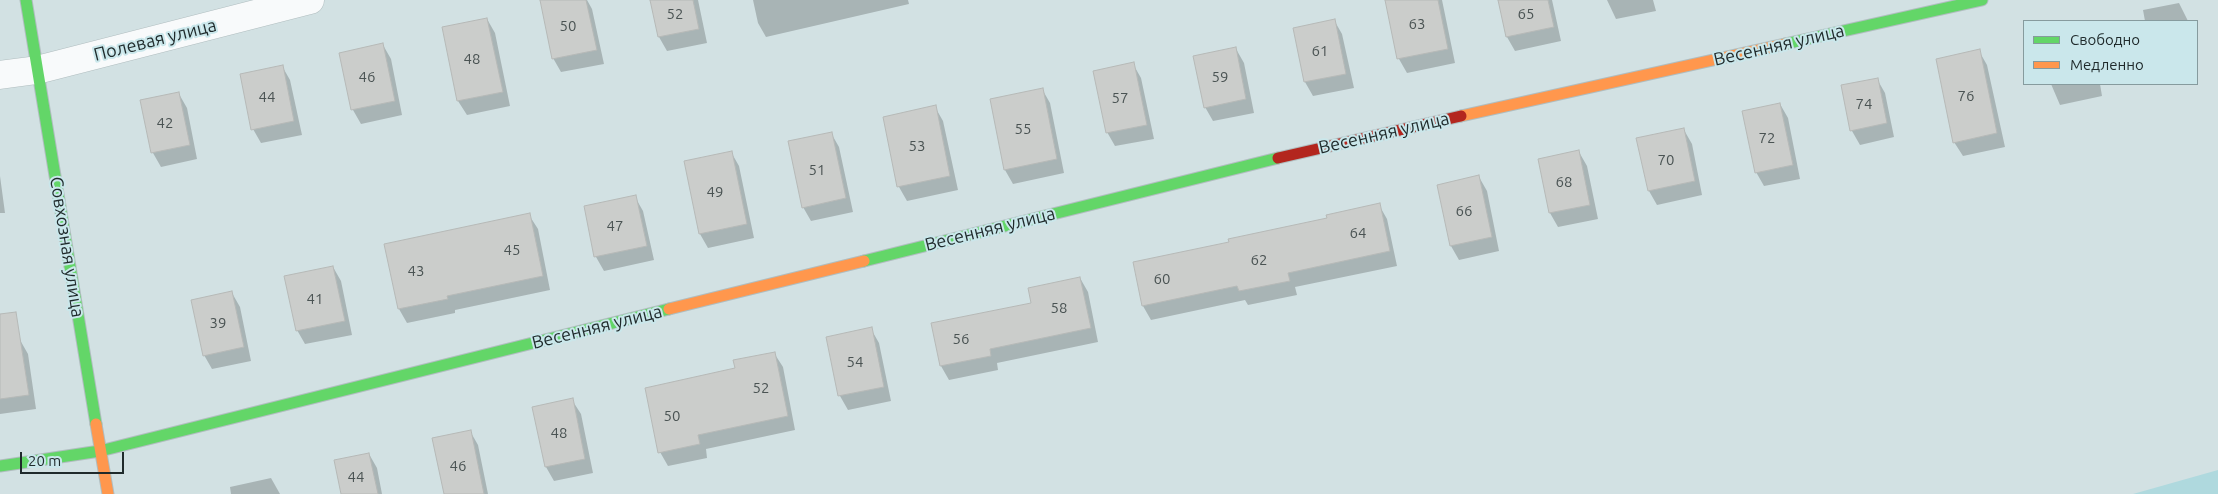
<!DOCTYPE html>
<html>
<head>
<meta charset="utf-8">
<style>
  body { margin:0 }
  #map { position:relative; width:2218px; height:494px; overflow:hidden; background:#d2e1e3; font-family:Ubuntu,sans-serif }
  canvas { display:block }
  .legend { position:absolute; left:2023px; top:20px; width:175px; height:65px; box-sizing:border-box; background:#cae7eb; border:1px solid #869b9e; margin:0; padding:6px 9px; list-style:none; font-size:15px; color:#1f2a2b }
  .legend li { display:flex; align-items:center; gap:10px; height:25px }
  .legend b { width:25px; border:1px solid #869b9e }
  .scale { position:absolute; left:20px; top:452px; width:104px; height:22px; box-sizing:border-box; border:2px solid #1f2a2b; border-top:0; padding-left:6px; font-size:15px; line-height:18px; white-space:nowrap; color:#1f2a2b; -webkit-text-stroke:4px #cae7eb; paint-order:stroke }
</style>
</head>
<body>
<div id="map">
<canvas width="2218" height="494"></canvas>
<ul class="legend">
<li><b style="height:6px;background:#63d668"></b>Свободно</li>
<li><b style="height:6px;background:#ff974d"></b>Медленно</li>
</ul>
<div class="scale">20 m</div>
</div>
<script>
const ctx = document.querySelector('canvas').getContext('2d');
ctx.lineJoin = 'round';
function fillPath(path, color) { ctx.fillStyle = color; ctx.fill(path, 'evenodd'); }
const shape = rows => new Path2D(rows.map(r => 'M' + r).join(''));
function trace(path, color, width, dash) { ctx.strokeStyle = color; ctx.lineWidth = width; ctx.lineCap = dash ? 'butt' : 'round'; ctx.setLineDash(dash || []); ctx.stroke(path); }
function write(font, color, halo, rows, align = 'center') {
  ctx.font = font + ' Ubuntu,sans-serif'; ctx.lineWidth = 4; ctx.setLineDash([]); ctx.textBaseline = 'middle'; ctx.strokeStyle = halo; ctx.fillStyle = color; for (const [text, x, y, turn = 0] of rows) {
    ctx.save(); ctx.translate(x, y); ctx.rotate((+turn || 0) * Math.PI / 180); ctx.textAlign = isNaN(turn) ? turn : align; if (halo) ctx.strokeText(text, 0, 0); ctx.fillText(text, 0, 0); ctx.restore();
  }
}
fillPath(shape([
  [2218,470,2218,494,2133,494]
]), '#afd9de');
fillPath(shape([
  [557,0,587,0,592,9,604,64,561,72,553,58],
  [652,0,698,0,707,43,667,51,659,37],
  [753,0,908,0,909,4,766,37,758,23],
  [1386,0,1442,0,1455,63,1407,73,1399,59],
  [1499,0,1552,0,1561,41,1515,51,1507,37],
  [1607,0,1653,0,1656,11,1616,19],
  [2179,3,2188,21,2145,21,2143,10],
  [487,19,495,33,510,106,467,115,458,101],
  [1334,20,1342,34,1354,88,1313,96,1305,82,1294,29],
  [383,45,391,59,402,115,361,124,353,110,341,54],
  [1236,49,1244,63,1254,113,1213,121,1205,107],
  [1979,51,1987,65,2005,147,1963,156,1954,142],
  [1133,64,1141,78,1154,139,1115,146,1107,132],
  [282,66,290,80,302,135,261,143,253,129],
  [1877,79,1885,93,1894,137,1860,145,1852,131],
  [2051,84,2100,84,2102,96,2060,105],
  [1042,89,1050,103,1064,173,1013,184,1005,170],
  [179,94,187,108,197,159,161,167,153,153,142,101],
  [1780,104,1788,118,1800,179,1764,186,1756,172],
  [935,107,943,121,958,190,907,201,899,187,884,117],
  [1684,130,1692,144,1702,195,1657,205,1649,191,1638,139],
  [831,133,839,147,853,212,811,221,803,207],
  [731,152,739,166,754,238,708,248,700,234],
  [1579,152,1587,166,1598,219,1558,227,1550,213,1539,160],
  [0,176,5,213,0,213],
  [1479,177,1487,191,1499,251,1459,260,1451,246],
  [635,197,643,211,654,260,604,271,596,257,585,207],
  [1379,205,1387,219,1397,266,1295,287,1297,295,1248,305,1245,300,1151,320,1143,306,1230,243],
  [529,215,538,229,550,290,455,310,455,313,407,323,399,309],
  [333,267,341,281,352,335,305,344,297,330],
  [1080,278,1088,292,1098,342,997,363,998,370,949,380,941,366,933,324,1032,304],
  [232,293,240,307,251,361,212,369,204,355],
  [871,329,879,343,891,401,848,410,840,396,827,338],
  [20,340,28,354,36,409,0,414,0,343],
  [774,353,783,367,795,430,706,449,707,458,668,466,660,452,736,369],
  [572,400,581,414,593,473,554,481,546,467],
  [470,431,478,445,488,494,445,494],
  [369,454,377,468,382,494,342,494],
  [271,478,280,494,231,494,230,487]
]), '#0003');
const building = shape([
  [540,0,586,0,597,50,552,59,540,0],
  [650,0,693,0,699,29,658,37,650,0],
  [1385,0,1438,0,1448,49,1397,59,1385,0],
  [1498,0,1548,0,1554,27,1506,37,1498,0],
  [487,18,503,92,457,101,442,27,487,18],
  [1335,19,1346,74,1304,82,1293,28,1335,19],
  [383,43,395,101,351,110,339,53,383,43],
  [1236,47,1246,99,1204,108,1193,56,1236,47],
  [1980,49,1997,133,1953,143,1936,59,1980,49],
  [1134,62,1147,125,1106,133,1093,71,1134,62],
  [283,65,294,121,251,130,240,74,283,65],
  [1878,78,1887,123,1850,131,1841,85,1878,78],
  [1043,88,1057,159,1004,170,990,99,1043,88],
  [179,92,190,145,151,153,140,100,179,92],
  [1780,103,1793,165,1755,173,1742,111,1780,103],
  [936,105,950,176,897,187,883,117,936,105],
  [1684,128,1695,181,1648,191,1636,138,1684,128],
  [832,132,846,198,802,208,788,141,832,132],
  [1579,150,1590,205,1549,213,1538,159,1579,150],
  [732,151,747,224,699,234,684,161,732,151],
  [1479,175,1492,237,1450,246,1437,185,1479,175],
  [636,195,647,246,594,257,584,206,636,195],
  [1380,203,1390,251,1288,273,1290,281,1239,291,1237,286,1142,306,1133,262,1229,242,1228,239,1327,218,1326,215,1380,203],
  [530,213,543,276,447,296,448,299,398,309,384,244,530,213],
  [333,266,345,321,296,331,284,276,333,266],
  [1080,277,1091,328,990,349,991,356,940,366,931,323,1031,303,1028,288,1080,277],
  [232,291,244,347,203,356,191,300,232,291],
  [16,312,29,395,0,399,0,314,16,312],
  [872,327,884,387,838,396,826,337,872,327],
  [775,352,788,416,698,435,700,444,658,453,645,388,735,368,733,360,775,352],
  [573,398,585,459,545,467,532,407,573,398],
  [471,430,484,494,444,494,432,438,471,430],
  [369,453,378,494,341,494,334,460,369,453]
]);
fillPath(building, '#cbcdcb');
trace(building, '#b6b9b7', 1);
const street = shape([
  [0,75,37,70,310,0]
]);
const fast = shape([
  [26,0,96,424],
  [1785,44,1982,0],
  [864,261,1278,158],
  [0,466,100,451,669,309]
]);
const slow = shape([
  [1461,116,1785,44],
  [669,309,864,261],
  [96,424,108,494]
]);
const jam = shape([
  [1278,158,1461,116]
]);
trace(street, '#b0bdbf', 29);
trace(fast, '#b0bdbf', 13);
trace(slow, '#b0bdbf', 13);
trace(jam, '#b0bdbf', 13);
trace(street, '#f8fafb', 28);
trace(fast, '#63d668', 11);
trace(slow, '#ff974d', 11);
trace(jam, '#b3261e', 11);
write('15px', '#4a5353', null, [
  ["52",675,14],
  ["65",1526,14],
  ["63",1417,24],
  ["50",568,26],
  ["61",1320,51],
  ["48",472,59],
  ["46",367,77],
  ["59",1220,77],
  ["76",1966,96],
  ["44",267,97],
  ["57",1120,98],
  ["74",1864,104],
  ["42",165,123],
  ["55",1023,129],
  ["72",1767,138],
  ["53",917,146],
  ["70",1666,160],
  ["51",817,170],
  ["68",1564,182],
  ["49",715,192],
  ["66",1464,211],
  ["47",615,226],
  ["64",1358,233],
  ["45",512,250],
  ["62",1259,260],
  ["43",416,271],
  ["60",1162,279],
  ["41",315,299],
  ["58",1059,308],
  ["39",218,323],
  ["56",961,339],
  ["54",855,362],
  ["52",761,388],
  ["50",672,416],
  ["48",559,433],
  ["46",458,466],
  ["44",356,477]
]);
write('18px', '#1f2a2b', '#cae7eb', [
  ["Полевая улица",155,40,-14],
  ["Весенняя улица",1779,45,-13],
  ["Весенняя улица",1384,133,-13],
  ["Весенняя улица",990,229,-14],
  ["Совхозная улица",67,247,81],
  ["Весенняя улица",597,327,-14]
]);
</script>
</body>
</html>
